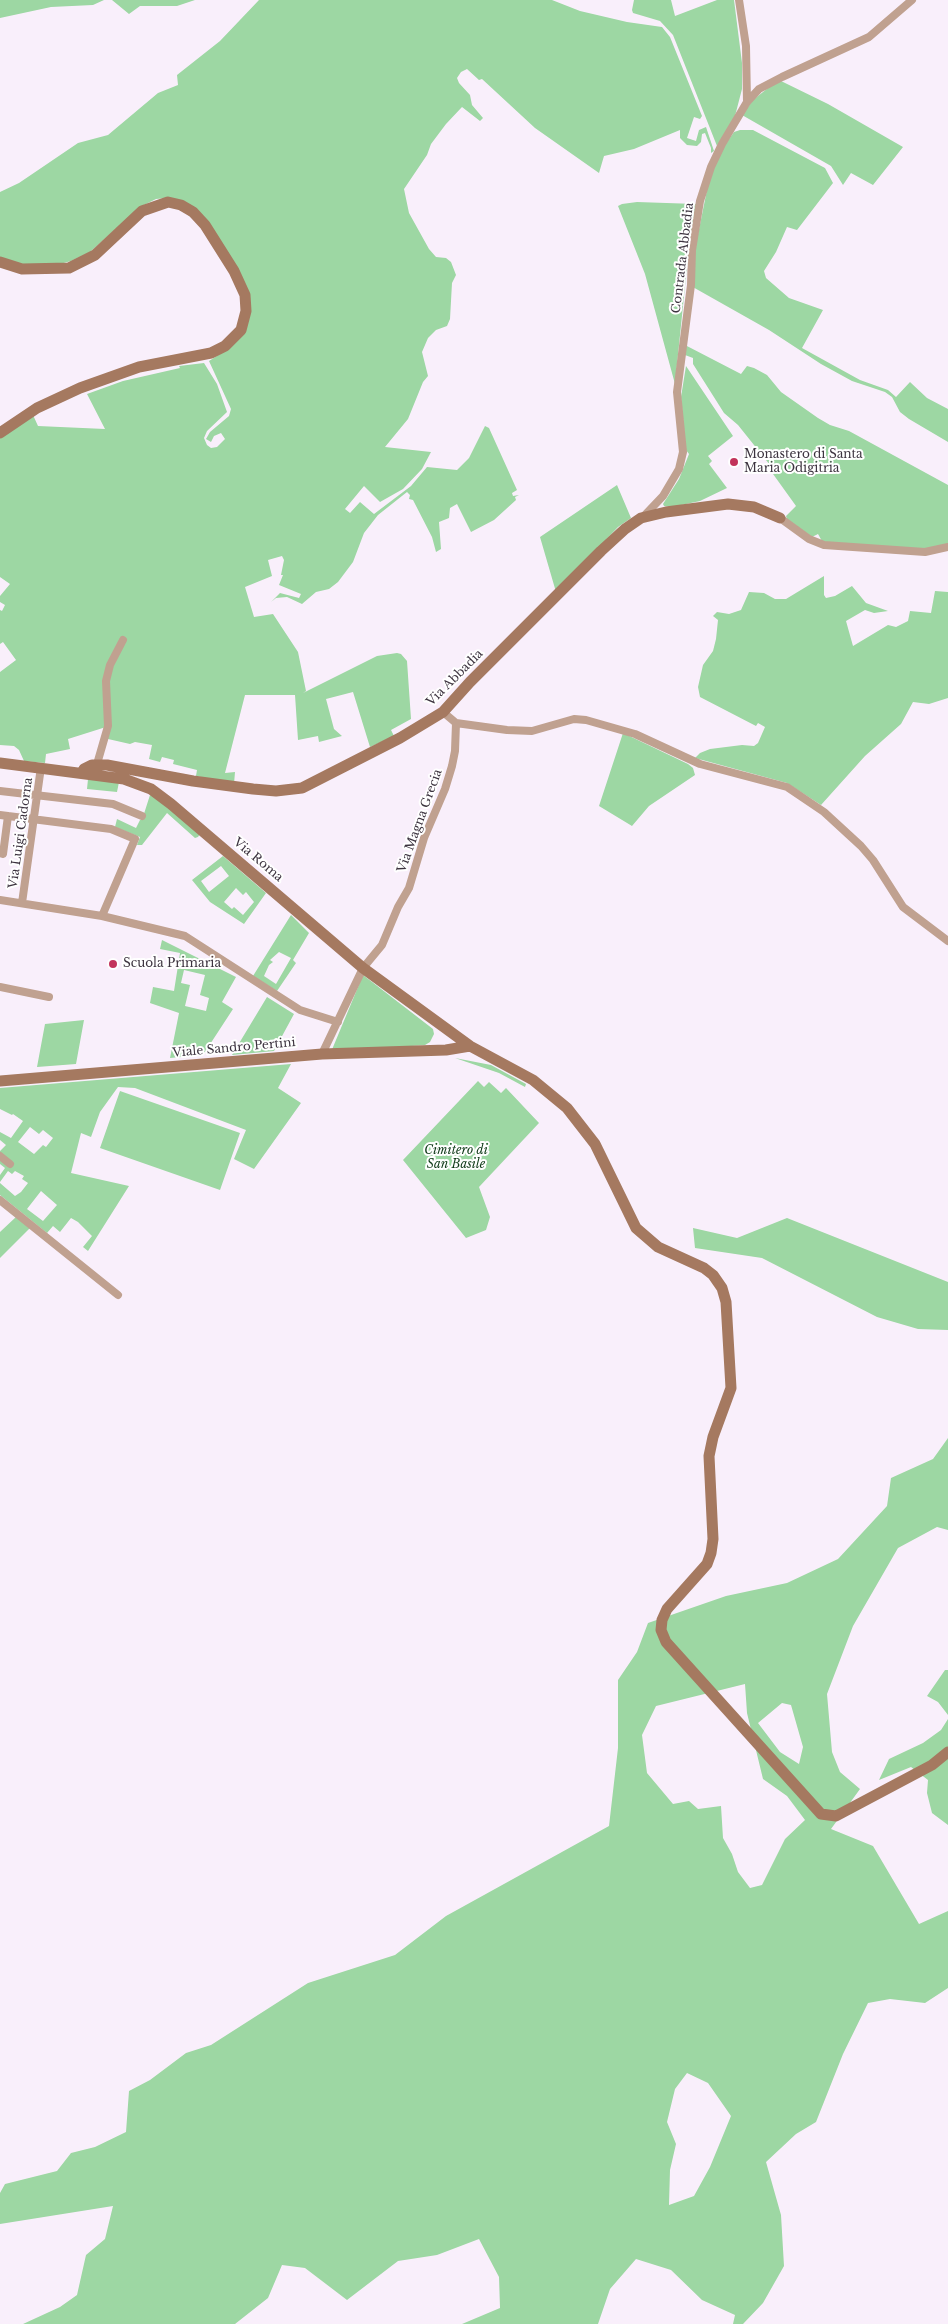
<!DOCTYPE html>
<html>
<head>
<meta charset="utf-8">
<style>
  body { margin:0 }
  canvas { display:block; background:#f9effb }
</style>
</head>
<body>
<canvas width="948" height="2324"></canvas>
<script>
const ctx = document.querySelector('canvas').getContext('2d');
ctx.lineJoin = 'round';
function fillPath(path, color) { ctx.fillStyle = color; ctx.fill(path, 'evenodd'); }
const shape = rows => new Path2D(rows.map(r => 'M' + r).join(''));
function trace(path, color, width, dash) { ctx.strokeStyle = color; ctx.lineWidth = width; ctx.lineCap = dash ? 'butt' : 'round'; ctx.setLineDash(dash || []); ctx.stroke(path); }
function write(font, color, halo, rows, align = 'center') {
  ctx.font = font + ' "Libre Baskerville",serif'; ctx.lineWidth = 4; ctx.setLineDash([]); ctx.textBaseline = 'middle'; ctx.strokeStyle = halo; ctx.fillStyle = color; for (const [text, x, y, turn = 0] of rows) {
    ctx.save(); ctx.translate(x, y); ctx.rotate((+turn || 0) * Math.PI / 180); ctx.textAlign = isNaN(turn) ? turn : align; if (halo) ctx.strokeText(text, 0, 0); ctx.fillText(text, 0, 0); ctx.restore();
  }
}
fillPath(shape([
  [0,0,104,0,93,5,51,7,0,18],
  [112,0,195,0,177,6,140,6,129,14],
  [259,0,552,0,580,11,627,22,662,27,670,37,702,116,700,119,694,117,687,138,696,141,699,130,706,127,714,151,711,153,711,148,705,133,702,134,701,142,697,146,687,145,680,138,680,130,634,149,604,156,599,173,535,128,482,79,479,80,467,69,461,72,457,78,459,83,470,95,472,105,483,118,480,121,462,107,446,124,431,144,427,155,404,189,409,213,429,249,436,257,446,258,451,262,456,275,452,283,450,319,447,326,436,330,428,338,422,352,428,376,423,382,408,419,385,447,431,452,422,469,403,489,380,502,364,486,345,509,350,513,360,502,374,514,411,486,427,467,457,470,469,458,485,426,489,428,517,490,512,493,513,496,519,495,515,497,516,500,494,520,471,532,457,504,450,508,449,518,439,522,441,549,436,552,432,537,413,500,409,499,410,495,407,492,378,515,364,533,353,562,338,582,329,589,316,592,302,604,287,597,276,598,271,602,280,593,299,598,301,594,279,585,283,575,281,575,284,560,282,556,268,560,272,576,245,587,254,617,273,614,298,652,306,691,303,693,377,656,397,653,401,654,407,661,411,719,391,730,394,736,370,747,353,692,326,699,334,729,342,736,319,742,318,736,298,740,295,695,245,695,225,773,235,772,234,784,196,776,197,770,173,764,174,760,162,757,160,762,149,759,152,745,135,742,130,744,108,739,106,727,68,739,70,749,46,754,45,763,24,761,19,750,14,746,0,745,0,672,16,660,3,642,0,644,0,610,2,611,5,605,0,602,0,596,10,584,0,577,0,438,33,415,38,426,105,429,87,394,123,381,180,368,179,366,204,363,217,384,227,412,207,431,204,438,207,445,211,448,217,447,225,439,221,433,214,436,211,442,206,439,210,432,229,416,231,409,209,361,231,347,244,303,214,236,167,198,156,199,140,207,90,252,71,261,60,264,23,265,0,258,0,192,19,183,78,143,108,135,158,93,178,85,177,75,220,41],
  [634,0,671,0,675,16,717,0,734,0,742,63,742,89,735,116,717,146,673,35,660,21,633,13,632,10],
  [781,81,828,104,903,147,873,185,851,173,843,185,831,166,742,115,753,100,773,84],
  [740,130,753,130,825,168,833,183,797,230,787,227,776,252,764,271,766,278,789,298,823,310,802,348,860,380,888,390,896,397,910,382,927,398,948,409,948,442,909,419,900,412,892,397,885,392,852,381,821,364,769,330,691,286,694,254,709,180,720,152,734,132],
  [637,202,696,204,688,257,675,384,645,274,618,206,622,204],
  [685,345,741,374,747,366,754,368,767,375,781,392,818,418,830,425,849,431,948,485,948,544,931,550,823,543,818,534,812,537,787,519,786,516,796,506,768,467,770,465,738,425,724,413,693,364,693,358,685,355],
  [686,366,733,436,708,456,712,461,709,464,727,488,700,501,672,507,664,506,663,504,679,479,689,454,686,450,681,397],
  [617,485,631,518,618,527,556,592,540,537],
  [824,576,824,595,826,598,835,596,852,586,866,603,888,611,874,613,865,610,846,621,853,646,888,625,896,627,908,621,910,611,931,613,935,591,948,592,948,698,929,704,913,702,901,724,865,756,821,805,787,783,695,758,700,753,710,749,742,745,754,746,758,743,765,727,758,723,756,726,700,697,698,687,703,665,713,651,716,639,718,620,713,616,717,612,729,614,741,610,749,592,764,593,775,599,786,599],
  [623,733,688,764,693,768,695,775,649,806,632,826,599,806],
  [88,779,119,782,117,792,87,789],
  [150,795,158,798,200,834,198,837,195,838,167,813,142,845,137,845,140,837,115,827,117,819,136,828,140,820,142,820],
  [223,856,266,893,244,924,210,902,192,880],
  [221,866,229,876,209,892,201,881],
  [236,888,243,895,246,892,254,902,243,915,234,907,232,909,224,902],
  [291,915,309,933,293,960,296,963,277,991,253,976],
  [279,952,291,958,276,984,264,976,269,965,273,962,270,960],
  [162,940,236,977,222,1002,233,1009,203,1055,170,1058,179,1013,150,1003,153,987,174,991,180,953,160,949],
  [184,970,205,975,200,995,209,998,206,1011,185,1006,190,985,181,983],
  [363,975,433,1029,434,1034,430,1042,425,1045,331,1052],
  [267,997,294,1014,274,1051,232,1055],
  [84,1020,76,1064,37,1067,45,1024],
  [455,1058,491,1065,526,1084,525,1087,499,1073],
  [291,1064,278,1088,301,1103,254,1169,234,1159,246,1130,135,1088,118,1087,100,1112,91,1137,81,1133,71,1173,129,1186,88,1251,83,1247,92,1236,78,1222,71,1218,60,1232,53,1226,47,1233,0,1195,0,1183,15,1196,21,1192,28,1183,22,1179,24,1176,15,1171,12,1174,8,1171,0,1182,0,1175,5,1168,0,1164,0,1151,6,1145,0,1140,0,1132,11,1138,23,1121,13,1114,12,1115,0,1109,0,1088],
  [30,1127,39,1134,43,1130,53,1138,46,1147,43,1145,34,1154,18,1142],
  [41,1191,57,1205,43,1221,27,1209],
  [478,1081,484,1087,489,1082,501,1093,506,1088,539,1123,479,1187,490,1217,486,1230,466,1238,403,1160],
  [120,1091,240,1133,220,1190,100,1148],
  [17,1216,31,1227,0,1258,0,1232],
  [787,1218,948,1282,948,1330,918,1329,877,1317,762,1258,695,1248,693,1228,737,1238],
  [948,1438,948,1530,937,1527,898,1548,853,1626,827,1694,832,1752,840,1772,860,1789,831,1829,873,1846,919,1924,948,1911,948,1988,925,2003,890,1999,868,2003,843,2054,816,2122,796,2134,766,2162,781,2215,784,2266,763,2303,743,2324,733,2324,735,2315,702,2300,671,2270,636,2259,610,2289,598,2324,462,2324,500,2308,499,2277,479,2239,437,2255,398,2261,347,2300,305,2268,282,2265,268,2298,235,2324,23,2324,60,2307,77,2295,86,2255,105,2239,113,2206,0,2224,0,2193,5,2184,57,2171,71,2153,95,2147,126,2132,129,2091,150,2080,186,2053,211,2045,308,1983,395,1955,446,1916,609,1826,618,1748,618,1680,637,1652,648,1623,726,1596,787,1583,838,1559,887,1506,891,1478,933,1459],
  [745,1684,747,1713,763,1779,787,1796,805,1820,785,1839,762,1885,750,1888,738,1872,732,1854,723,1838,721,1806,698,1809,689,1801,673,1804,647,1773,642,1735,656,1706],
  [782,1703,791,1705,803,1747,799,1764,780,1752,758,1723],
  [687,2073,708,2083,731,2116,710,2167,694,2196,669,2205,670,2170,676,2144,667,2122,675,2089],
  [945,1670,948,1670,948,1715,938,1702,927,1696],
  [948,1719,948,1825,932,1813,927,1793,928,1780,911,1767,879,1780,889,1759,923,1743,941,1730]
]), '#9dd7a3');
trace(shape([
  [739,0,746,46,747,102],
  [644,516,663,496,679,469,683,452,677,392,691,285,692,250,700,201,711,167,722,144,747,102,759,89,782,77,869,37,912,0],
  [780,518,809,539,824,545,925,552,948,547],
  [443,712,456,723,507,730,532,731,574,719,586,720,635,734,700,764,787,787,824,812,861,846,873,860,903,907,948,941],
  [97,764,108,726,106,681,110,665,123,640],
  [0,791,113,804,142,816],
  [0,815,111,829,135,839,102,916],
  [0,853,3,854,8,816],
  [0,900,102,916,185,936,300,1010,338,1022],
  [22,903,41,767],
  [0,987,49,997],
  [322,1054,363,968,382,945,398,907,409,888,424,838,445,789,452,766,455,751,456,723],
  [0,1156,10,1164],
  [0,1200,118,1295]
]), '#c0a190', 8);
trace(shape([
  [0,262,22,269,69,268,95,255,142,211,168,202,181,205,193,212,205,225,234,271,245,295,246,311,241,330,225,346,211,353,139,367,80,388,37,408,0,433],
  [0,763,124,779,151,789,171,804,363,968,470,1046,533,1080,567,1108,595,1144,636,1228,658,1247,704,1268,713,1275,722,1288,726,1302,731,1388,713,1437,709,1456,713,1539,711,1553,707,1564,667,1609,662,1620,661,1630,666,1642,821,1814,836,1816,932,1765,948,1752],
  [82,773,84,769,92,765,107,765,193,781,253,789,276,791,302,788,400,738,443,712,470,682,601,551,625,529,641,518,666,512,728,504,754,507,780,518],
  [0,1081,322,1054,446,1050,470,1046]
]), '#a57960', 11);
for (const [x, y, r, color] of [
  [734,462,5,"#c2335b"],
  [113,964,5,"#c2335b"]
]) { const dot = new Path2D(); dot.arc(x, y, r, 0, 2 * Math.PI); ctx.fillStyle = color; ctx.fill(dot); trace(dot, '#fff', 2); }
write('12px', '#3c333f', '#fff', [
  ["Contrada Abbadia",683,258,-83],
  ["Via Abbadia",455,678,-45],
  ["Via Magna Grecia",420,821,-70],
  ["Via Luigi Cadorna",21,833,-82],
  ["Via Roma",258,860,40],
  ["Viale Sandro Pertini",234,1048,-5]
]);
write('12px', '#3c333f', '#fff', [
  ["Monastero di Santa",744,455],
  ["Maria Odigitria",744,469],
  ["Scuola Primaria",123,964]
], 'left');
write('italic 12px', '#0d3916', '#fff', [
  ["Cimitero di",456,1151],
  ["San Basile",456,1165]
]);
</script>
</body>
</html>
